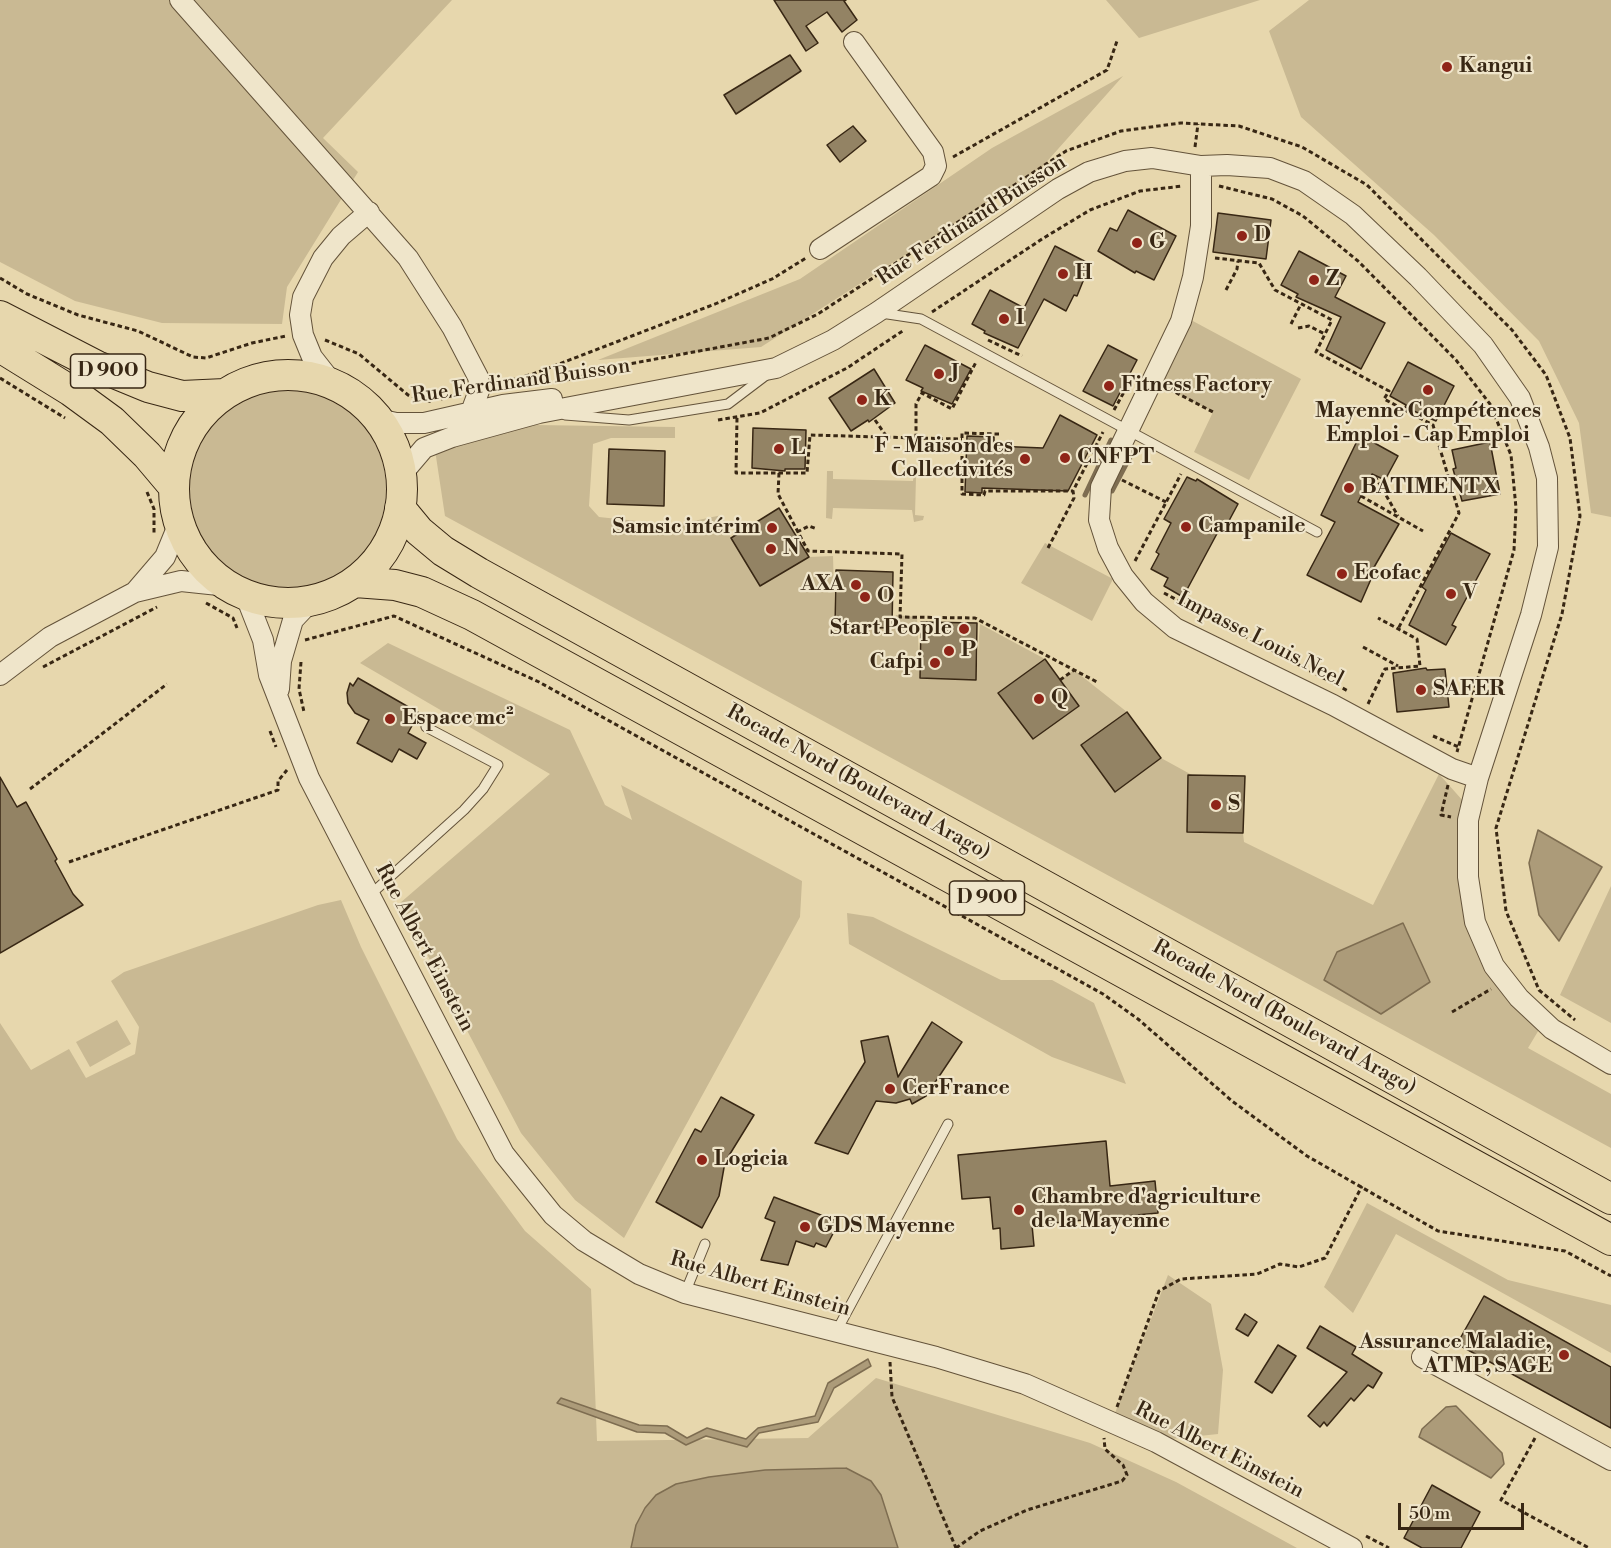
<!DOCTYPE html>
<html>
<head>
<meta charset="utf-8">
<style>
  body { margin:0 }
  #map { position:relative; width:1611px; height:1548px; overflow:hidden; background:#e7d7ad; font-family:"Libre Bodoni",serif }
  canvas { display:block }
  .scale { position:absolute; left:1398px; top:1503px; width:126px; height:27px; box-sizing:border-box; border:3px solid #382714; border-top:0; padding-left:8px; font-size:18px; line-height:21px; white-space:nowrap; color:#382714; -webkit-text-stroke:4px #efe5ca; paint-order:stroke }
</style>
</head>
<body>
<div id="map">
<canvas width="1611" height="1548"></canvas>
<div class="scale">50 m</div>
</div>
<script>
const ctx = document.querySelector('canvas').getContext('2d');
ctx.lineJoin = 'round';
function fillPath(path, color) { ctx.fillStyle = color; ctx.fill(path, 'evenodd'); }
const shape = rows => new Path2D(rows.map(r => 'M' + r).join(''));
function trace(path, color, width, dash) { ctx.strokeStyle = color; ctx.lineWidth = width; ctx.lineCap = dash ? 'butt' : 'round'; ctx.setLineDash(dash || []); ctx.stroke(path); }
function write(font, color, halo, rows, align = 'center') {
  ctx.font = font + ' "Libre Bodoni",serif'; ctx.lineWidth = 4.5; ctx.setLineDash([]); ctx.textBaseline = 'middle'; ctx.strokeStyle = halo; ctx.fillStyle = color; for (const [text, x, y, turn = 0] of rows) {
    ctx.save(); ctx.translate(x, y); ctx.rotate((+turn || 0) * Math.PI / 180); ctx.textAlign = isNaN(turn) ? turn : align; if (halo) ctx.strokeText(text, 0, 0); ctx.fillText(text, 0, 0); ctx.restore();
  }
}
fillPath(shape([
  [0,0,452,0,323,138,358,172,287,287,282,324,162,323,75,301,0,262],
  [1106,0,1260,0,1139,38],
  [1309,0,1611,0,1611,517,1591,513,1579,423,1539,341,1434,235,1301,117,1269,31],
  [1123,76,1042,167,761,347,598,360,800,279,992,148],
  [1191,320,1301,379,1249,480,1194,452,1213,412,1159,384],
  '186 489a100 100 0 1 1 200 0a100 100 0 1 1-200 0Z',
  [534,425,675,427,675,438,611,438,593,444,589,506,599,517,675,525,722,515,731,538,760,586,809,557,833,556,835,627,891,628,896,615,917,617,920,678,976,679,980,624,1045,659,999,693,1033,739,1079,706,1060,680,1074,670,1127,712,1081,745,1115,792,1161,758,1192,775,1187,831,1243,833,1244,842,1373,905,1439,774,1464,802,1474,931,1540,1028,1528,1048,1611,1094,1611,1148,445,516,435,450],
  [827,471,833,471,833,479,913,481,914,471,925,472,925,477,916,477,915,515,924,516,923,520,914,522,912,510,833,508,832,519,826,518],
  [1045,543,1113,579,1092,621,1021,583],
  [388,643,570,730,605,805,632,820,621,785,802,881,800,917,624,1238,575,1200,521,1133,400,903,550,774,360,663],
  [1611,886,1611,1023,1560,995],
  [341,900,361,947,457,1139,525,1231,591,1289,597,1441,808,1438,876,1378,1090,1443,1176,1482,1297,1548,0,1548,0,1023,31,1070,69,1049,86,1078,135,1054,139,1027,111,981,124,972,318,905],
  [847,913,873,917,1001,980,1052,980,1094,1003,1126,1084,1052,1057,849,944],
  [117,1020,131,1044,90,1067,76,1042],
  [1367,1203,1508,1280,1611,1305,1611,1353,1396,1234,1353,1313,1324,1287],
  [1168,1275,1211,1304,1223,1370,1218,1434,1171,1439,1115,1413]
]), '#c9b993');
const water = shape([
  [1538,830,1602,867,1559,941,1539,915,1529,863,1538,830],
  [1403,923,1430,982,1381,1014,1324,980,1337,952,1403,923],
  [868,1359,871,1366,834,1388,818,1422,759,1433,747,1447,706,1436,686,1445,665,1433,637,1432,557,1403,561,1398,639,1425,667,1426,687,1438,707,1428,746,1439,758,1428,815,1416,828,1383,868,1359],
  [1456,1406,1502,1453,1504,1464,1491,1478,1419,1437,1422,1429,1446,1407,1456,1406],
  [846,1468,871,1481,881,1495,898,1548,631,1548,636,1525,645,1508,656,1495,676,1484,709,1477,765,1470,846,1468]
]);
fillPath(water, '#ac9b79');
trace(water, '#7e6d51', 1.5);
trace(shape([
  [1112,491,1133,451],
  [1085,495,1111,440]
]), '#7e6d51', 5);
const building = shape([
  [774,0,846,0,844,1,857,20,842,32,827,12,806,26,818,43,806,51,774,0],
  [790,55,801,71,736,114,724,95,790,55],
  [853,126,866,141,840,162,827,145,853,126],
  [1128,210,1176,236,1154,280,1136,271,1135,273,1098,251,1110,228,1117,231,1128,210],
  [1218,213,1271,220,1266,259,1213,252,1218,213],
  [1055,246,1090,264,1077,296,1074,295,1066,311,1044,299,1018,348,984,333,985,331,972,324,990,290,1024,308,1055,246],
  [1299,251,1346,276,1335,297,1385,323,1361,369,1326,350,1341,317,1296,297,1298,294,1281,285,1299,251],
  [925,345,971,369,952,404,921,391,923,388,906,380,925,345],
  [1108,345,1137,360,1113,406,1083,391,1108,345],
  [1408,362,1454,386,1436,421,1405,407,1406,405,1390,396,1408,362],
  [874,369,895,403,869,422,868,420,851,431,829,398,874,369],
  [1060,415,1097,435,1068,491,982,488,982,493,965,492,967,436,994,437,994,446,1043,448,1060,415],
  [753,428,806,430,805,469,785,469,785,471,752,468,753,428],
  [1360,435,1398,456,1385,480,1372,474,1358,502,1399,524,1373,569,1375,570,1361,602,1307,575,1335,522,1321,515,1360,435],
  [1490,442,1500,494,1462,501,1453,469,1456,468,1452,450,1490,442],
  [609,449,665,451,664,506,607,504,609,449],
  [1187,477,1196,481,1197,479,1238,504,1224,530,1220,528,1183,597,1164,586,1168,578,1151,569,1159,554,1156,552,1171,523,1164,519,1187,477],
  [779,508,809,557,760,586,731,538,779,508],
  [1451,533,1490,554,1452,625,1456,627,1446,645,1409,625,1426,590,1422,587,1451,533],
  [836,570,893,572,892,628,835,627,836,570],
  [921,622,977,623,976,680,920,678,921,622],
  [1045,659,1079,706,1033,739,998,693,1045,659],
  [1426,668,1427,670,1445,669,1449,707,1397,712,1393,673,1426,668],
  [358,678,419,713,408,733,426,743,417,759,399,749,392,762,357,743,369,720,355,713,348,703,347,693,350,683,353,686,358,678],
  [1127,712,1161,758,1115,792,1081,745,1127,712],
  [1188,775,1245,776,1243,833,1187,832,1188,775],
  [0,777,17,807,26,802,57,859,55,861,73,894,83,905,0,953,0,777],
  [932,1022,962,1042,926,1096,912,1104,910,1099,896,1103,876,1101,848,1154,815,1143,865,1062,861,1041,888,1036,898,1077,932,1022],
  [721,1097,754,1115,725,1162,719,1196,702,1228,656,1202,695,1129,701,1132,721,1097],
  [1106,1141,1110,1186,1155,1181,1158,1213,1032,1225,1034,1246,1001,1249,1000,1228,993,1229,990,1197,962,1199,958,1155,1106,1141],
  [774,1197,839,1222,826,1247,816,1243,814,1247,796,1241,788,1265,761,1260,775,1222,765,1218,774,1197],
  [1484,1296,1611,1367,1611,1428,1457,1344,1484,1296],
  [1245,1314,1257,1322,1248,1336,1236,1329,1245,1314],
  [1320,1326,1356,1347,1352,1354,1382,1373,1373,1388,1368,1385,1354,1401,1351,1398,1327,1426,1324,1422,1320,1427,1308,1416,1347,1372,1307,1348,1320,1326],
  [1278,1345,1296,1356,1272,1393,1255,1382,1278,1345],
  [1432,1485,1480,1512,1461,1548,1422,1548,1404,1538,1432,1485]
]);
fillPath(building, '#938364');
trace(building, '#382714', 1.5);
const lane = shape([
  [881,313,921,319,1317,532],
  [565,415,629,420,728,404,765,376],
  [370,895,464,810,483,789,498,765,426,727],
  [685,1293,705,1244],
  [836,1332,948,1124]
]);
const street = shape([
  [180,0,408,258,452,327,478,377,480,388,471,412],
  [1201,166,1201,226,1193,277,1181,321,1101,487,1099,520,1108,548,1123,576,1144,602,1175,628,1333,705,1452,769,1478,778],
  [820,249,931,176,936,166,933,152,854,42],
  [334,385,312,357,303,335,300,315,303,297,323,258,341,236,369,212],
  [378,419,396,423,424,423,503,405,552,399],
  [401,475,424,448,452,437,539,413,776,368,833,340,876,313,1058,189,1089,172,1125,161,1152,158,1201,166,1227,165,1270,168,1304,181,1353,215,1418,277,1483,345,1520,398,1539,447,1547,478,1548,547,1531,615,1478,778,1468,820,1468,877,1475,922,1494,966,1519,998,1552,1029,1611,1064],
  [135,592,165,557,179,523],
  [245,594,263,640,269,675,309,778,504,1154,553,1215,584,1241,639,1274,685,1293,936,1357,1025,1384,1156,1442,1352,1548],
  [0,675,50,637,135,592,181,581,228,586],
  [279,689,281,661,293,620,312,600],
  [1422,1357,1611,1460]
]);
const primary = shape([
  [0,316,97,366,148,387,182,396,225,394],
  [0,347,71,391,112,421,147,455,174,487],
  '174 489a114 114 0 1 1 228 0a114 114 0 1 1-228 0Z',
  [400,508,419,531,443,551,479,573,1611,1199],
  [355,582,395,585,422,592,472,615,1611,1240]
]);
trace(lane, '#64533a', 11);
trace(street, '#64533a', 22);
trace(primary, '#382714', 32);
trace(shape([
  [1195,147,1198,124],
  [953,157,1107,70,1117,41],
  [1219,186,1272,199,1303,216,1358,261,1456,360,1490,404,1511,455,1516,508,1514,550,1457,752],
  [1215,258,1259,263,1275,290,1332,320,1316,352,1389,391,1384,399,1433,425,1459,513,1398,629],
  [0,278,27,294,78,315,138,331,193,357,206,358,252,343,286,336],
  [1226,290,1237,269,1238,261],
  [932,312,1042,239,1090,210,1140,191,1183,186],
  [1291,324,1301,304],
  [1298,328,1309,326,1325,334],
  [325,340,359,354,408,395,432,402],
  [988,340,1022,356],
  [0,378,65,418],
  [559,382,629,364,769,338,818,314,1066,151,1121,131,1181,123,1239,126,1302,147,1367,185,1512,330,1546,375,1570,438,1580,516,1562,614,1496,828,1506,911,1539,990,1575,1020],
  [496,384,533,374,715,304,772,279,806,258],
  [1169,389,1213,412],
  [441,399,458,394],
  [1114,410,1134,374],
  [737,418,736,473,807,473,810,435,916,438,916,404,922,393,952,409,976,362],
  [718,420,760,413,847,368,904,330],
  [875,420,887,437],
  [999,434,962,433,962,494,984,495,985,491,1073,491],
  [916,438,962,439],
  [779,473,778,494,808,551,902,554,900,617,975,618,1097,682],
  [1375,476,1398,516],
  [1122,480,1166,502],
  [147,492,154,509,154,535],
  [1361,496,1423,531],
  [797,532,809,526,817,529],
  [1048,548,1074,498,1073,491,1103,432],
  [1135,561,1181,474],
  [1164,593,1348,691],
  [206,603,233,618,237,628],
  [305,640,394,616,539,682,1103,994,1138,1019,1232,1101,1307,1156,1438,1231,1565,1251,1611,1276],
  [1363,647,1398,666],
  [301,662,299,689,304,712],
  [43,667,157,607],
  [1060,680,1074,670],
  [1368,704,1385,669,1420,666,1417,639,1378,618],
  [270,731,276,747],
  [1433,736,1459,747],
  [1448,785,1441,815,1451,817],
  [30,789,167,684],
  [69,862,278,790,278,781,287,770],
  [1452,1012,1491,989],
  [890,1362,892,1397,956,1548],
  [1117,1407,1159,1291,1181,1279,1257,1274,1280,1264,1299,1267,1325,1258,1362,1186],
  [1535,1438,1501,1500,1589,1548],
  [1366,1536,1389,1548],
  [956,1548,980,1531,1027,1510,1122,1481,1127,1475,1123,1465,1105,1449,1104,1438]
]), '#382714', 3, [4.5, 3]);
trace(lane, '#efe5ca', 9);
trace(street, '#efe5ca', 20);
trace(primary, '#e7d7ad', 30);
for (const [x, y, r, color] of [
  [1447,67,6,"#8f2418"],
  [1242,236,6,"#8f2418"],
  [1137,243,6,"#8f2418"],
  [1063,274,6,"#8f2418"],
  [1314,280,6,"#8f2418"],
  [1004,319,6,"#8f2418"],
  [939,374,6,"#8f2418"],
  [1109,386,6,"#8f2418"],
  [1428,390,6,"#8f2418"],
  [862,400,6,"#8f2418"],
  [779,449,6,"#8f2418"],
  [1065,458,6,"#8f2418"],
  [1025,459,6,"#8f2418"],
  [1349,488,6,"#8f2418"],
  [1186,527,6,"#8f2418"],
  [772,528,6,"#8f2418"],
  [771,549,6,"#8f2418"],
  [1342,574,6,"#8f2418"],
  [856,585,6,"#8f2418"],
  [1451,594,6,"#8f2418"],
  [865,597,6,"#8f2418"],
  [964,629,6,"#8f2418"],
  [949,651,6,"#8f2418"],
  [935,663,6,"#8f2418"],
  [1421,690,6,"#8f2418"],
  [1039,699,6,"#8f2418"],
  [390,719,6,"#8f2418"],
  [1216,805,6,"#8f2418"],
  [890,1089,6,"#8f2418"],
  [702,1160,6,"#8f2418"],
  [1019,1210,6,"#8f2418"],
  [805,1227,6,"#8f2418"],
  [1564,1355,6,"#8f2418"]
]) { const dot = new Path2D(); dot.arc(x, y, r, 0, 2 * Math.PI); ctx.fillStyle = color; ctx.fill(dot); trace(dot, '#efe5ca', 2); }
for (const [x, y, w] of [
  [108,371,75],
  [987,898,75]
]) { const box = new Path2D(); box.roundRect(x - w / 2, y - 17, w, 34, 4.5); ctx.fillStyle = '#efe5ca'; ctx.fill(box); trace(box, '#382714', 1.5); }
write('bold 20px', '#382714', null, [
  ["D 900",108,371],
  ["D 900",987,898]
]);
write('bold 21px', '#382714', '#efe5ca', [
  ["Kangui",1459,67],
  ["D",1254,236],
  ["G",1149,243],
  ["H",1075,274],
  ["Z",1326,280],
  ["I",1016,319],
  ["J",951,374],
  ["Fitness Factory",1121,386],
  ["K",874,400],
  ["Mayenne Compétences",1428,412,"center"],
  ["Emploi - Cap Emploi",1428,436,"center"],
  ["F - Maison des",1013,447,"right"],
  ["Collectivités",1013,471,"right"],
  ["L",791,449],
  ["CNFPT",1077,458],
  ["BATIMENT X",1361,488],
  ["Campanile",1198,527],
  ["Samsic intérim",760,528,"right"],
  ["N",783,549],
  ["Ecofac",1354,574],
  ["AXA",844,585,"right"],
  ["V",1463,594],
  ["O",877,597],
  ["Start People",952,629,"right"],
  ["P",961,651],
  ["Cafpi",923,663,"right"],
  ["SAFER",1433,690],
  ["Q",1051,699],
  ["Espace mc²",402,719],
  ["S",1228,805],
  ["CerFrance",902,1089],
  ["Logicia",714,1160],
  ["Chambre d'agriculture",1031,1198],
  ["de la Mayenne",1031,1222],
  ["GDS Mayenne",817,1227],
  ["Assurance Maladie,",1552,1343,"right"],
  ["ATMP, SAGE",1552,1367,"right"]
], 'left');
write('21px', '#382714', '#efe5ca', [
  ["Rue Ferdinand Buisson",972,221,-33],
  ["Rue Ferdinand Buisson",521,382,-8],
  ["Impasse Louis Neel",1260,640,27],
  ["Rocade Nord (Boulevard Arago)",858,783,29],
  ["Rue Albert Einstein",424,948,62],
  ["Rocade Nord (Boulevard Arago)",1284,1018,29],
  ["Rue Albert Einstein",760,1285,16],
  ["Rue Albert Einstein",1219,1451,27]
]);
</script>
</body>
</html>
